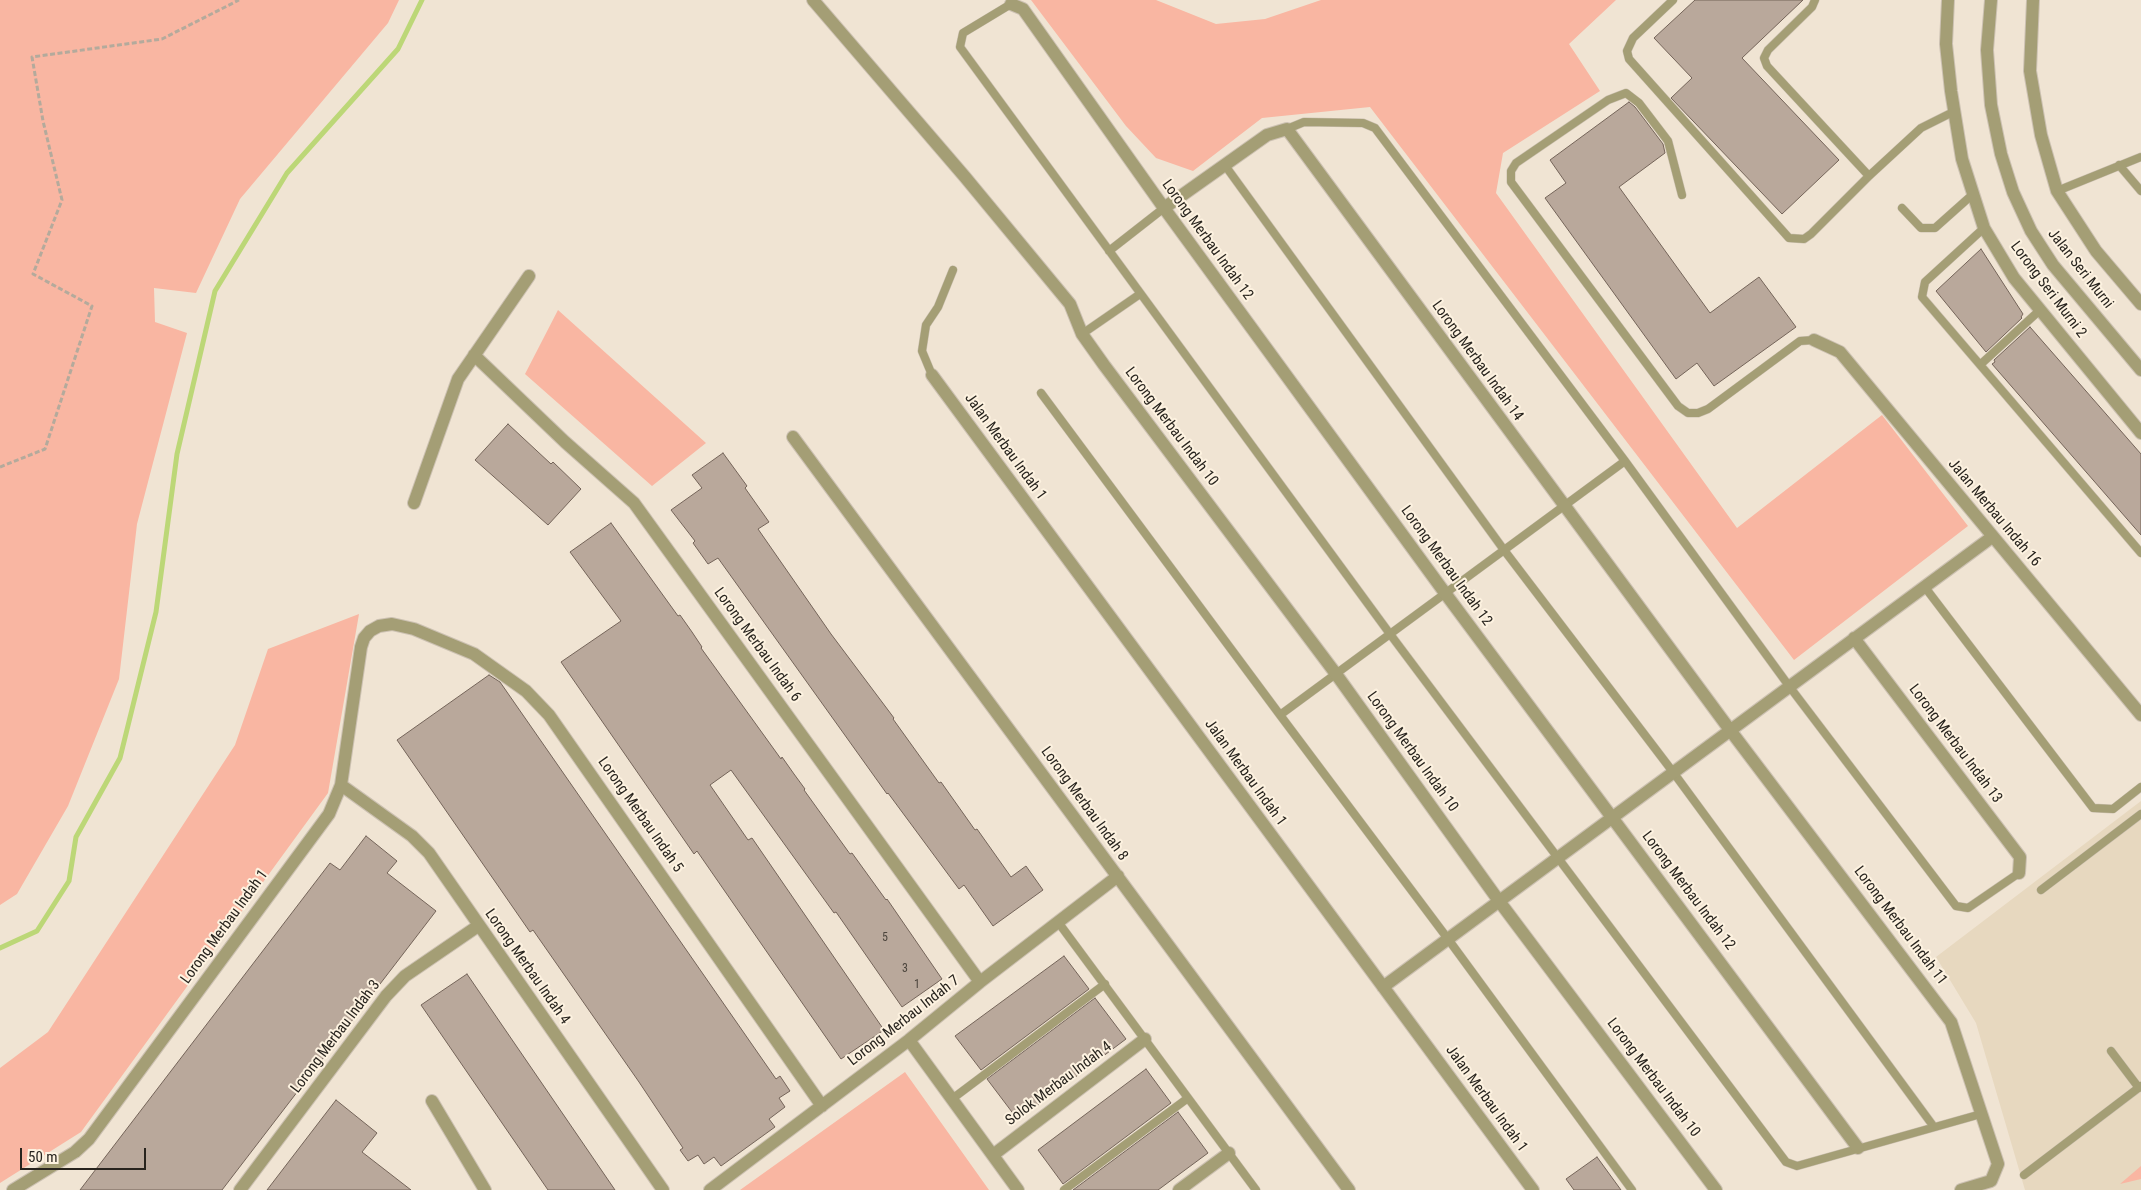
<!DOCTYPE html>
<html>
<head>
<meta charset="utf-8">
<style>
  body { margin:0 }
  #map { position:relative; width:2141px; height:1190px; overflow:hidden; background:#f0e4d3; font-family:"Roboto Condensed",sans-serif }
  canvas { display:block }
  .scale { position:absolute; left:20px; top:1148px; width:126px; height:22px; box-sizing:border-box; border:2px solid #28241e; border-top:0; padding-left:6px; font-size:15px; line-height:18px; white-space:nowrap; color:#28241e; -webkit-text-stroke:4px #fdf2e0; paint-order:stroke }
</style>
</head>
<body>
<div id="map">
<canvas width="2141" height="1190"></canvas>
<div class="scale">50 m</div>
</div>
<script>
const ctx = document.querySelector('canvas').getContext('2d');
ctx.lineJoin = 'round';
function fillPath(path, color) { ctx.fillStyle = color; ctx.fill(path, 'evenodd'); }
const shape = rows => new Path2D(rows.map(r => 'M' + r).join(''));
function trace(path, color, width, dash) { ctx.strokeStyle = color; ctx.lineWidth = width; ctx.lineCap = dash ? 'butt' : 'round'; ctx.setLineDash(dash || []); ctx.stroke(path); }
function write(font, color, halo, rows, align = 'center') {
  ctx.font = font + ' "Roboto Condensed",sans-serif'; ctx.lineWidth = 4; ctx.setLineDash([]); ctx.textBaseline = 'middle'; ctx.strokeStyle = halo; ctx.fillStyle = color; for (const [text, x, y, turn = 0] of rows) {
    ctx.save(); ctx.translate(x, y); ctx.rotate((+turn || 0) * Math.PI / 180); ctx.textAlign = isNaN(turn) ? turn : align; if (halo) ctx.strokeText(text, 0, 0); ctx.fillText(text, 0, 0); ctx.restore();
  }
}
fillPath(shape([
  [2141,801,2141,1190,2025,1190,1976,1023,1936,957]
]), '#e7d8bf');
fillPath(shape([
  [0,0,399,0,388,23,240,199,196,293,154,288,155,322,187,333,137,524,119,679,68,806,17,894,0,905],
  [1031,0,1156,0,1216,24,1265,19,1321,0,1616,0,1569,44,1600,91,1503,153,1496,193,1737,528,1882,415,1968,526,1794,660,1370,107,1262,118,1193,171,1156,158,1126,126],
  [558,310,706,443,652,486,525,374],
  [359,614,328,793,81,1132,0,1183,0,1068,48,1032,235,745,268,649],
  [905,1072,989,1190,740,1190],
  [2141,1166,2141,1179,2120,1184]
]), '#f9b6a2');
trace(shape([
  [0,948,37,931,69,881,76,837,120,758,156,612,177,454,215,291,287,173,398,49,422,0]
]), '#bcd777', 5);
const building = shape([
  [1695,0,1803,0,1742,58,1839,160,1782,214,1671,98,1692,78,1654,38,1695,0],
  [1629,102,1635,107,1663,144,1665,153,1619,187,1710,313,1759,277,1796,327,1714,386,1697,363,1676,379,1545,198,1566,183,1550,160,1629,102],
  [1981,249,2023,314,2021,317,2022,318,1986,352,1936,291,1981,249],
  [2030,327,2141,454,2141,535,1992,364,1995,362,1994,360,2030,327],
  [508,424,551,464,553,462,581,489,548,525,475,460,508,424],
  [723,453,747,486,745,488,769,522,758,529,831,634,894,718,893,719,939,783,941,782,975,830,977,829,1011,877,1026,866,1043,890,993,926,964,885,959,889,888,793,887,794,718,558,708,564,693,543,695,541,671,510,702,488,692,475,723,453],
  [611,523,678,616,680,615,692,632,702,647,701,648,781,759,782,757,794,774,805,789,804,790,850,854,852,853,886,900,887,899,942,979,902,1007,836,912,834,913,731,770,710,785,748,840,752,838,884,1030,841,1059,697,851,694,854,561,662,621,621,570,552,611,523],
  [489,675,500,682,776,1079,780,1076,790,1091,779,1098,785,1107,769,1119,775,1127,721,1166,714,1157,704,1164,698,1155,688,1161,680,1150,683,1148,639,1082,533,930,530,932,397,740,489,675],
  [366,836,397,861,387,873,436,911,222,1190,80,1190,330,863,340,870,366,836],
  [1064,956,1089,989,981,1070,955,1036,1064,956],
  [467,974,615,1190,548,1190,421,1005,467,974],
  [1095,998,1126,1039,1018,1120,987,1079,1095,998],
  [1146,1069,1171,1103,1063,1184,1038,1150,1146,1069],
  [336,1100,377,1133,362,1152,411,1190,267,1190,336,1100],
  [1178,1112,1208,1153,1158,1190,1073,1190,1178,1112],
  [1597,1157,1621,1190,1574,1190,1566,1179,1597,1157]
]);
fillPath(building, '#b9a89b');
trace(building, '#746459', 1);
const service = shape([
  [1673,0,1633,38,1627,51,1629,59,1789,238,1804,239,1811,234,1869,176,1921,128,1955,111],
  [1815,0,1812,7,1768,50,1764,58,1767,66,1869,176],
  [1011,4,963,33,960,47,1390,634,1786,1162,1797,1166,1981,1114],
  [1287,129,1304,122,1363,123,1375,128,1625,461,1789,686,1956,906,1968,908,2019,873],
  [1224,164,1504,550,1673,772,1934,1127],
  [2119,165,2141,191],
  [2057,191,2141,157],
  [1682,195,1668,141,1639,103,1626,93,1608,100,1516,163,1511,171,1511,182,1678,406,1688,413,1698,413,1708,409,1800,341,1814,340],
  [1902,208,1921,228,1935,228,1972,195],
  [1984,228,1925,282,1922,297,2141,553],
  [1109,251,1164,208],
  [1082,334,1140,294],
  [1981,364,2040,310],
  [932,375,922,351,926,325,938,307,953,270],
  [1041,393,1280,715,1448,939,1632,1190],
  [1924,586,2093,808,2113,809,2141,787],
  [1280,715,1625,461],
  [2041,890,2141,814],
  [1058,922,1256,1190],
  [2111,1051,2139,1088],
  [952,1099,1105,984],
  [2024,1175,2141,1086],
  [1064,1190,1188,1098]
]);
const minor = shape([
  [813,0,965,177,1070,304,1082,334,1104,365,1336,674,1499,901,1716,1190],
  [1948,0,1946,44,1951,91,1962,159,1984,228,2014,278,2141,433],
  [2033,0,2030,71,2041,135,2057,191,2096,251,2141,304],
  [1011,4,1023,9,1164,208,1445,593,1858,1148],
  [1164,208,1267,135,1287,129,1730,730,1951,1022,1998,1164,1991,1181,1961,1190],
  [1814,340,1840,352,2141,715],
  [474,355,565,442,634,503,980,982],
  [932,375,1533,1190],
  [793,437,1349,1190],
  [414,503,458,379,529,276],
  [1854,638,2020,857,2019,873],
  [341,785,412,836,429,853,663,1190],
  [1383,987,1992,537],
  [909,1040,1018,1190],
  [432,1101,485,1190],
  [993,1155,1145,1039],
  [13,1190,75,1152,89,1139,329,814,341,785,361,647,364,638,370,631,379,626,392,624,414,629,474,654,526,691,549,715,822,1106],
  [240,1190,386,996,405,976,478,926],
  [710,1190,909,1040,980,982,1118,876],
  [1179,1190,1229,1153]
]);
const tertiary = shape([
  [1991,0,1987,50,1991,105,2001,154,2013,192,2031,231,2053,265,2141,370]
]);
trace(service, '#ccc1b2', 9);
trace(minor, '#ccc1b2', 14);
trace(tertiary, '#ccc1b2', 14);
trace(shape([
  [0,467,45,449,92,306,33,274,62,200,43,121,32,57,162,39,239,0]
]), '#b4aa9c', 3, [5, 2.5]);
trace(service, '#a49e75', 8);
trace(minor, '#a49e75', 12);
trace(tertiary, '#a49e75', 12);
write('12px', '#4c453d', null, [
  ["5",885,938],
  ["3",905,969],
  ["1",917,985]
]);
write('15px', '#28241e', '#fdf2e0', [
  ["Lorong Merbau Indah 12",1207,240,54],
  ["Jalan Seri Murni",2080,269,52],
  ["Lorong Seri Murni 2",2048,290,53],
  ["Lorong Merbau Indah 14",1477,361,54],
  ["Lorong Merbau Indah 10",1171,427,53],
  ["Jalan Merbau Indah 1",1005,447,54],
  ["Jalan Merbau Indah 16",1994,513,50],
  ["Lorong Merbau Indah 12",1446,566,54],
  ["Lorong Merbau Indah 6",757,645,54],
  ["Lorong Merbau Indah 13",1955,744,53],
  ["Lorong Merbau Indah 10",1412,752,54],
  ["Jalan Merbau Indah 1",1245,773,54],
  ["Lorong Merbau Indah 8",1084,804,54],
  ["Lorong Merbau Indah 5",640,815,55],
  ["Lorong Merbau Indah 12",1688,891,53],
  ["Lorong Merbau Indah 11",1900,926,53],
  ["Lorong Merbau Indah 1",225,927,-54],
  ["Lorong Merbau Indah 4",527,967,55],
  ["Lorong Merbau Indah 7",904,1021,-38],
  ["Lorong Merbau Indah 3",336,1037,-53],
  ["Lorong Merbau Indah 10",1653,1078,53],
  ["Solok Merbau Indah 4",1059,1084,-37],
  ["Jalan Merbau Indah 1",1486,1099,54]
]);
</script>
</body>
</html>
